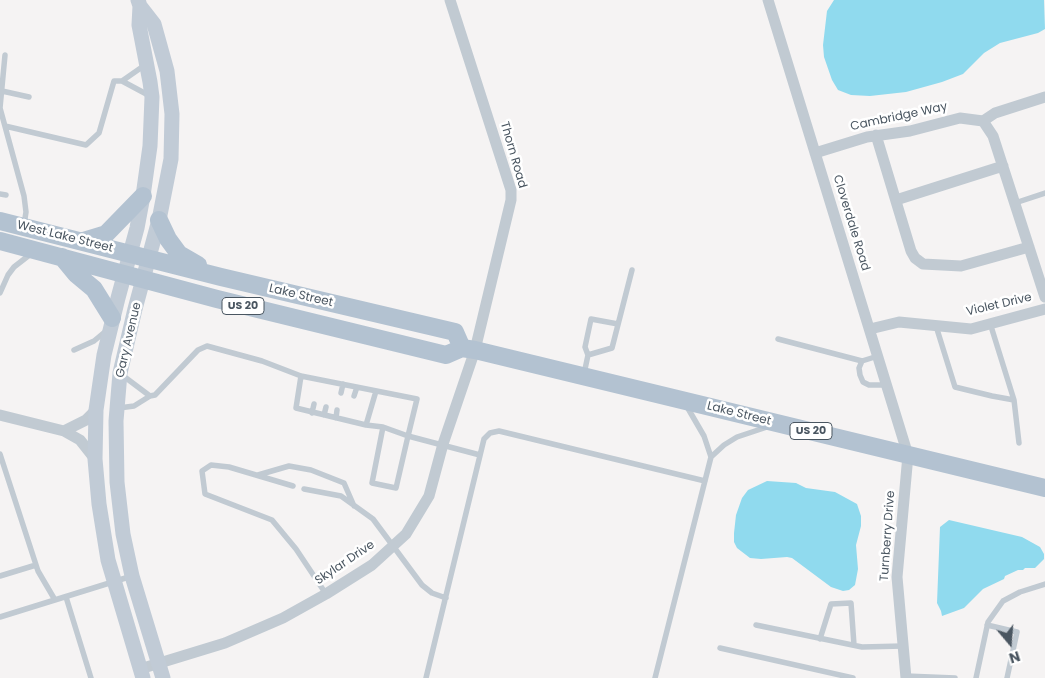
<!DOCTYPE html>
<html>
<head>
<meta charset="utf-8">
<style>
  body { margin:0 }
  #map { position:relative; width:1045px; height:678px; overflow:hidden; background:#f5f3f3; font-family:Poppins,sans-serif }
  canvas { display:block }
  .north { position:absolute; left:985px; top:618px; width:50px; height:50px; -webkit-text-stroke:4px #fff; paint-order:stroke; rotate:162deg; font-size:14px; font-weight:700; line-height:20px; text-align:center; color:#4a5661 }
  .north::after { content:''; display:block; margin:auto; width:18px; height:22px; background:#4a5661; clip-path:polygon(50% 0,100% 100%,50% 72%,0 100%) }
</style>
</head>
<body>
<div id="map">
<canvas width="1045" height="678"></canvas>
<div class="north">N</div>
</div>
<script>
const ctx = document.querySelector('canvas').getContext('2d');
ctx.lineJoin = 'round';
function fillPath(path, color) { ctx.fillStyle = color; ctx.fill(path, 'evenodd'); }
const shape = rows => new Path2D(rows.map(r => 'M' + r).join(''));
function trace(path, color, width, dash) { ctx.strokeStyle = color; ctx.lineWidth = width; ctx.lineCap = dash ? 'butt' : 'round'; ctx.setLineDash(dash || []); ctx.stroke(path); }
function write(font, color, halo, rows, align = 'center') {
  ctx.font = font + ' Poppins,sans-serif'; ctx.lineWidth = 5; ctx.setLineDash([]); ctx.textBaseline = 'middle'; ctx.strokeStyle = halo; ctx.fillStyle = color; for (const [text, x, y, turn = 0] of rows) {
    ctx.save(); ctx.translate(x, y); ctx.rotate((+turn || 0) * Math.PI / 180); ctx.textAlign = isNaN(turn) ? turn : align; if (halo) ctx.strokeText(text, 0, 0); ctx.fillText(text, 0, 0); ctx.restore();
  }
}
fillPath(shape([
  [834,0,1044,0,1045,29,1038,33,1000,43,984,53,963,74,942,82,906,92,870,96,851,95,838,90,832,80,824,57,823,45,827,11],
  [767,481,796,483,806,488,835,492,857,504,861,516,861,526,856,545,858,569,855,585,849,590,843,591,831,587,792,558,787,557,761,559,750,558,737,548,734,542,734,533,736,515,742,498,748,490],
  [949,520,1022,537,1040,547,1044,554,1044,559,1035,568,1025,568,1023,570,1018,570,1005,576,1004,579,983,589,964,608,942,616,941,611,937,603,940,527]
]), '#90daee');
trace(shape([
  [5,55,0,108,24,196,26,212,24,225],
  [122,81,145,65],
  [2,91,29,97],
  [5,126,86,145,99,133,114,81,122,81,150,96],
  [0,194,6,195],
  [1015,203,1045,193],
  [0,293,8,275,14,267,32,253],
  [936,326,955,387,992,396,1014,400,990,323],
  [778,339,862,361],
  [74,350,94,341,106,331],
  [588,355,585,347,591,319,618,324],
  [878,356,862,361,859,368,860,375,863,382,869,385,887,385],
  [584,374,588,355,612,348,632,270],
  [122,375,150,396],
  [301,376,296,408,366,425,383,427,372,483,396,488,408,436,383,427],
  [341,393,343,384],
  [354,396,357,387],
  [1014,400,1019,443],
  [686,405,704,436,711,457],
  [119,408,134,406,150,396,155,395,198,350,207,346,262,361,301,376,417,399,408,436,480,455],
  [312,413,314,404],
  [324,415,326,407],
  [336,418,337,410],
  [366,425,376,391],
  [0,454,38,571,55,600],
  [258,475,289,466,311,470,344,483,354,506],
  [293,486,229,467,211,465,202,471,205,494,272,520,296,549,326,594],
  [304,489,341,496,373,519,422,585,432,593,446,598],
  [0,576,36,565],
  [66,597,91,678],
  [0,617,132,576],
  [756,625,862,647,903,646],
  [987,625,1017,632,1007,678],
  [820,639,831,604,851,603,854,645],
  [720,648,853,678],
  [906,676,955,678],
  [426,678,484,439,490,433,499,431,705,481],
  [655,678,711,457,724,445,737,437,767,427],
  [976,678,988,622,1003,601,1020,592,1045,584]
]), '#c1cad2', 5.5);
trace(shape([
  [768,0,908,455,897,577,906,678],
  [983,121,995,113,1045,97],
  [876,135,911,251,915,258,923,264,961,266,1029,247],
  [815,153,867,137,910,131,960,118,983,121,993,136,1045,297],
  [896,200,1003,166],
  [870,329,899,322,971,329,1045,309],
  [0,415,64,431,80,440,95,459],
  [64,431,86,420,96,410],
  [140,669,225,643,283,618,326,594,372,565,406,534,429,496,443,444,475,350,511,200,511,190,450,0]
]), '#c1cad2', 11);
trace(shape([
  [138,0,140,6,154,24,167,71,172,114,171,159,159,220,135,309,120,373,116,421,117,482,123,534,132,576,163,678],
  [140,6,139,25,150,82,152,97,150,146,143,196,137,228,118,298,104,355,96,410,95,459,99,504,108,560,143,678]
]), '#c1cbd6', 15);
trace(shape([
  [159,220,168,239,179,254,198,265],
  [0,221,221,277,455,332,462,348],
  [0,241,217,299,446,355,462,348,475,350,1045,488],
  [83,241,106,234,143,196],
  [62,257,76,274,94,289,112,318]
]), '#b3c2d1', 18);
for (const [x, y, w] of [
  [243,306,42],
  [811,431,42]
]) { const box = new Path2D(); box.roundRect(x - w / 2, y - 8.5, w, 17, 4); ctx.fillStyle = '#fff'; ctx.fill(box); trace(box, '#4a5661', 1); }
write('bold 11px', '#4a5661', null, [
  ["US 20",243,306],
  ["US 20",811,431]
]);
write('12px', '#4a5661', '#fff', [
  ["Cambridge Way",899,117,-12],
  ["Thorn Road",513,155,74],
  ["Cloverdale Road",851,223,73],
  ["West Lake Street",65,237,14],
  ["Lake Street",301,296,13],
  ["Violet Drive",999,305,-13],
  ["Gary Avenue",129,340,-77],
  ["Lake Street",739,414,14],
  ["Turnberry Drive",888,536,-86],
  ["Skylar Drive",345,563,-34]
]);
</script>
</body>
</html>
